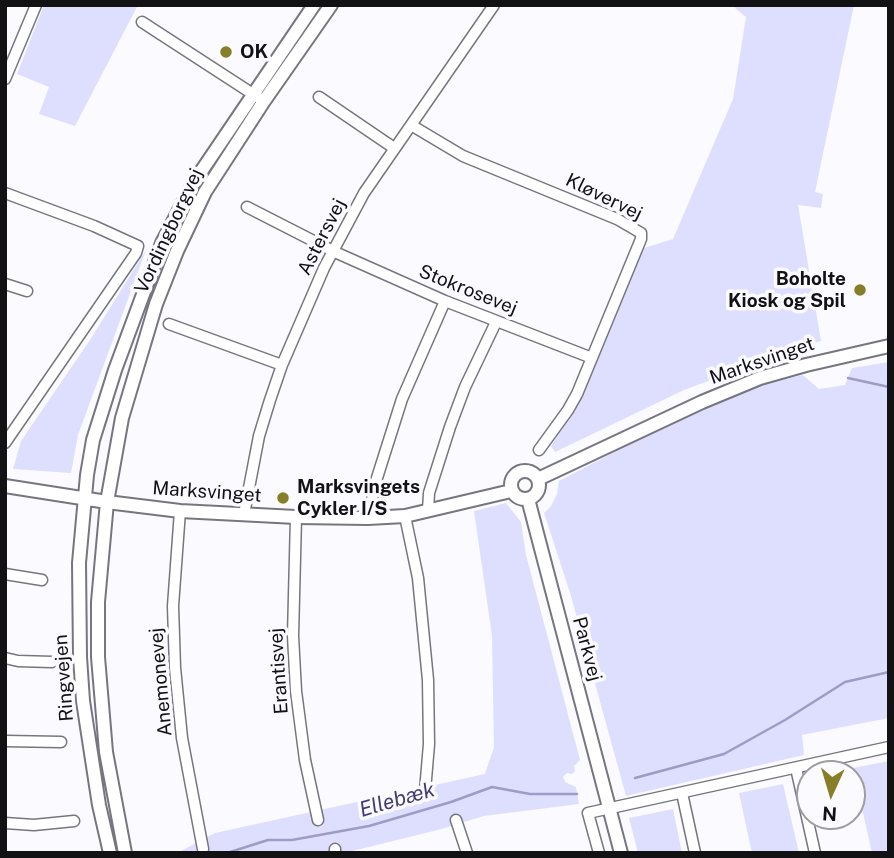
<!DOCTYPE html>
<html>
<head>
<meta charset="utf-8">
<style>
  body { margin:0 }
  #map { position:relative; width:894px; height:858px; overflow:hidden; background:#fafaff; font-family:"Public Sans",sans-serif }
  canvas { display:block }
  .frame { position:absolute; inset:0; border:7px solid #121215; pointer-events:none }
  .north { position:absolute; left:796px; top:760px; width:70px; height:70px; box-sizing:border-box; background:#fafaff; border:2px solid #9d9da1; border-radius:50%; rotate:184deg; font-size:19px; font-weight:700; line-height:28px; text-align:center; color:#121215 }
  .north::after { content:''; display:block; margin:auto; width:24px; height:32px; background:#867f27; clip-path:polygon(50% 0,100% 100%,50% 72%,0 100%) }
</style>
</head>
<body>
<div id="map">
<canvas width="894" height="858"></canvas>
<div class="frame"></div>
<div class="north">N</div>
</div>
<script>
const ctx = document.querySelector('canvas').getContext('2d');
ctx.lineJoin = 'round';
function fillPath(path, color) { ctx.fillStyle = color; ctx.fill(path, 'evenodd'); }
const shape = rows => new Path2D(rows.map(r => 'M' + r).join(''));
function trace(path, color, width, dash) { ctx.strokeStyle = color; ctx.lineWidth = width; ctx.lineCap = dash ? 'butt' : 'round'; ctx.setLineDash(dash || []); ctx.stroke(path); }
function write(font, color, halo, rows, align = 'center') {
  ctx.font = font + ' "Public Sans",sans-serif'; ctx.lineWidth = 7; ctx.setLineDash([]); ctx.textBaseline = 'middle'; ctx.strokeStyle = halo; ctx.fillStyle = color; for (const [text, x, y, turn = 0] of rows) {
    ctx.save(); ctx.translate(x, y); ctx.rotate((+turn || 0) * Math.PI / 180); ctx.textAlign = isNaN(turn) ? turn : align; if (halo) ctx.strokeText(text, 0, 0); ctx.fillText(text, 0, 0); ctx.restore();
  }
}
fillPath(shape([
  [44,5,138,5,75,126,39,114,49,87,17,74],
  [737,5,854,5,815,192,823,194,821,208,798,205,821,341,799,347,684,390,555,452,551,446,579,402,641,249,673,239,733,99,746,17,735,8],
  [146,250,78,435,71,473,13,469,21,441,90,340],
  [889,362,889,718,802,735,804,755,626,796,571,596,544,513,551,506,557,494,559,481,699,408,764,384,803,375,819,389,845,385,852,368],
  [506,503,521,522,526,555,580,760,574,766,575,771,572,774,567,773,563,777,565,782,576,787,579,804,484,816,438,830,344,853,177,853,215,833,485,774,494,747,492,636,474,511],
  [889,761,889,853,872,853,853,768],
  [783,784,799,853,752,853,739,793],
  [673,809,682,853,638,853,629,818]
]), '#dedfff');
trace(shape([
  [848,378,889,387],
  [635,778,724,754,785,720,845,682,889,672],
  [227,853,268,840,292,840,369,826,451,802,492,787,530,794,577,794]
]), '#9c9cc6', 2.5);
const minor = shape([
  [142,22,259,98],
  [5,79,36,5],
  [319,97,394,148],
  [411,125,463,156,617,219,641,233,641,239,577,394,568,410,539,450],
  [5,193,94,226,138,246,136,253,5,443],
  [247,207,337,253,445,301,592,358],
  [5,284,27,291],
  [169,324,282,365],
  [180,511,173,606,175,668,182,738,203,849],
  [428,511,429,493,450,427,465,387,496,322],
  [244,514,259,436,270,400,282,365,324,268,364,193,494,5],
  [405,516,418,578,428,680,429,744,425,791],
  [296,517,293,636,296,691,305,760,318,820],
  [368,518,376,481,402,399,445,301],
  [5,574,42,580],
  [5,658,18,661,52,662],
  [5,741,61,742],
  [796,768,815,853],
  [682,793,695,853],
  [456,820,467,853],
  [5,823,34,825,74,821],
  [335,849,335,853],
  [599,853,588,813,889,747]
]);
const tertiary = shape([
  '511 485a14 14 0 1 1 28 0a14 14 0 1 1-28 0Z',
  [538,479,702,402,760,378,806,365,889,346],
  [528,499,621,853],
  [107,502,180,511,296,517,368,518,405,516,511,491]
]);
const secondary = shape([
  [5,486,107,502],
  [110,853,99,805,83,701,80,657,79,563,87,475,93,440,115,370,162,243,194,182,314,5],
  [125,853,106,752,98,657,98,602,107,502,122,418,156,304,177,251,205,192,264,101,331,5]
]);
trace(minor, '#76767e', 13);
trace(tertiary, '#76767e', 16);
trace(secondary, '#76767e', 16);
trace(minor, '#fff', 10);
trace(tertiary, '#fff', 12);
trace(secondary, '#fff', 12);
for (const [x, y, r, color] of [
  [226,52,7,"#867f27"],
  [860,290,7,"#867f27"],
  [283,498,7,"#867f27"]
]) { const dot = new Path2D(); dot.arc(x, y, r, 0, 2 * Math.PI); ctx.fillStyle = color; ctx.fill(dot); trace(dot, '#fafaff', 2.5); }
write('bold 19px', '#121215', '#fafaff', [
  ["OK",240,52],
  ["Boholte",846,279,"right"],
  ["Kiosk og Spil",846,301,"right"],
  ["Marksvingets",297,487],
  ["Cykler I/S",297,509]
], 'left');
write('19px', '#121215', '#fafaff', [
  ["Kløvervej",604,197,26],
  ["Vordingborgvej",169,231,-65],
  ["Astersvej",322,237,-63],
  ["Stokrosevej",468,290,22],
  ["Marksvinget",762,361,-19],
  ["Marksvinget",207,492,4],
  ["Parkvej",587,649,75],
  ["Erantisvej",279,671,-94],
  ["Ringvejen",64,678,-94],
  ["Anemonevej",161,682,-95]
]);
write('italic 21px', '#413c73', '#fafaff', [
  ["Ellebæk",397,800,-16]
]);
</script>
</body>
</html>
